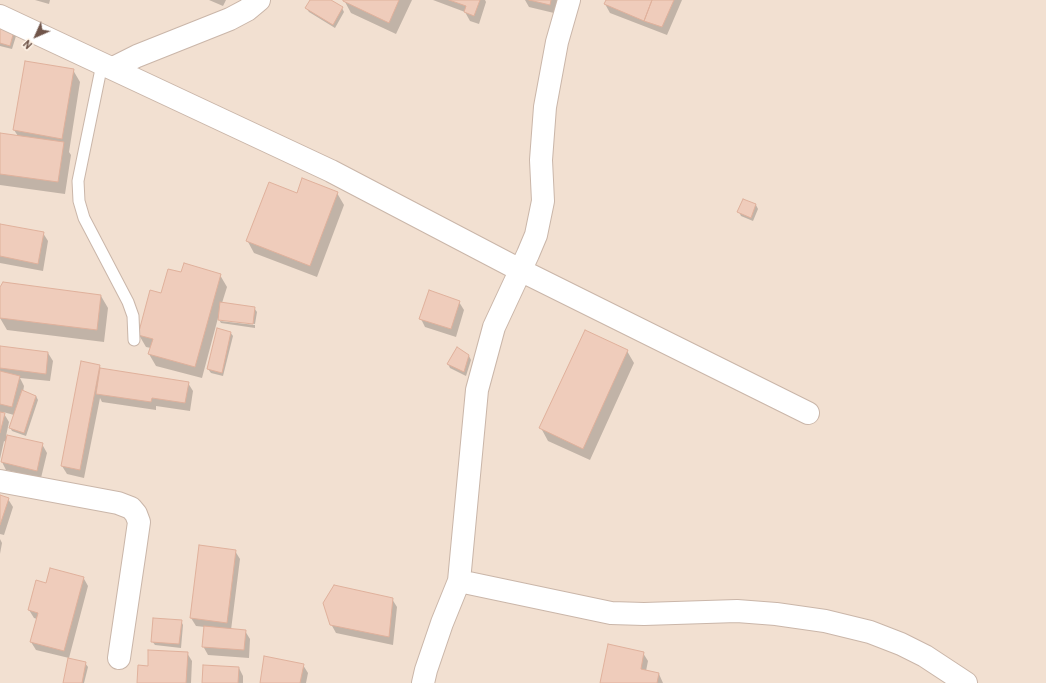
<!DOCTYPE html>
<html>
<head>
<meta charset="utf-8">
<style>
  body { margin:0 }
  #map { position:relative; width:1046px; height:683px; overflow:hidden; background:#fbefe2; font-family:Barlow,sans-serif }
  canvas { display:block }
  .north { position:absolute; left:16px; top:16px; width:40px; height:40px; -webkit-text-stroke:3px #fef3e7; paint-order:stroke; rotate:225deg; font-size:11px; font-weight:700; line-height:16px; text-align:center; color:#70554a }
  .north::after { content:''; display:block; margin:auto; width:14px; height:18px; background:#70554a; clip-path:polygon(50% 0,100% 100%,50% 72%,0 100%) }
</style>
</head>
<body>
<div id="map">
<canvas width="1046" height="683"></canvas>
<div class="north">N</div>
</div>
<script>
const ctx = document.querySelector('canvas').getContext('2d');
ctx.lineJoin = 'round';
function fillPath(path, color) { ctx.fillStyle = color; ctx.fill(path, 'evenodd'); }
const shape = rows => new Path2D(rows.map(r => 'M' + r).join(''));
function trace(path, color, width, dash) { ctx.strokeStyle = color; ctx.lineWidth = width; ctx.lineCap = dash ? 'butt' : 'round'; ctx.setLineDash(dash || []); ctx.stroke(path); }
fillPath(shape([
  [0,0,1046,0,1046,683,0,683]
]), '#f2e0d1');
fillPath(shape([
  [35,0,50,0,49,4],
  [209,0,226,0,223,6],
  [311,0,329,0,342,8,344,12,335,28,309,12,306,8],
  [344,0,412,0,396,34,351,13],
  [433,0,485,0,486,2,479,24,470,21,465,12],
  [525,0,557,0,554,13,529,7],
  [607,0,682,0,667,35,610,13,605,4],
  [0,28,13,32,16,36,12,49,0,46],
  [73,70,80,82,69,152,71,155,65,194,0,185,0,134,18,136,14,130],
  [337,193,344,205,317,277,254,253,247,240],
  [743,200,756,205,758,209,753,221,741,216,739,212],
  [0,225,43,233,48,241,43,271,0,263],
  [182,274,220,275,227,287,222,303,254,308,257,312,255,324,220,319,220,321,255,325,255,328,221,323,218,318,202,378,156,366,149,354,151,348,146,347,139,335,161,294],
  [0,289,101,296,108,308,104,342,7,330,0,318],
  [459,302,464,310,456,337,425,327,421,319],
  [230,332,233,336,223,376,211,373,208,369],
  [0,347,48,353,53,361,50,381,20,378,24,386,23,392,36,396,38,400,26,436,12,431,10,427,14,415,3,412,9,422,6,436,42,444,47,453,41,478,6,470,2,462,6,442,4,441,0,459],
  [627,351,634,363,590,460,548,441,541,428],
  [469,356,471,360,466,376,450,368,448,364],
  [99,366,101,369,188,383,193,391,190,411,156,406,156,410,102,402,100,398,84,478,67,474,62,466],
  [0,496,8,499,13,507,4,535,0,534],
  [0,539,2,543,0,554],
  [235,551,240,559,231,630,245,631,250,639,249,658,208,655,203,646,205,627,196,626,191,618],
  [83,577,88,586,69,658,36,650,31,642,37,619,34,618,29,610,46,584],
  [392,599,397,607,393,645,336,633,331,624],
  [181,621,183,625,181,648,155,645,152,641],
  [187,653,192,661,191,683,138,683,149,667],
  [643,653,648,661,646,671,659,674,663,683,601,683],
  [85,663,88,667,84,683,64,683],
  [303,665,308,673,306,683,261,683],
  [239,668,243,676,243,683,203,683]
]), '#0003');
const building = shape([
  [310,0,331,0,343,7,333,25,305,8,310,0],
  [343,0,399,0,389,23,343,1,343,0],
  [449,0,480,0,474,16,464,12,466,6,449,0],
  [529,0,551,0,550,5,529,0],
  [606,0,652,0,644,21,604,4,606,0],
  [652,0,674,0,662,27,644,21,652,0],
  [0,27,14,31,10,46,0,43,0,27],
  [25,61,74,69,62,139,13,130,25,61],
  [0,133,64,142,58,182,0,174,0,133],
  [302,178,338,192,310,266,246,241,269,182,297,193,302,178],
  [743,199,756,204,751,218,737,212,743,199],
  [0,224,44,232,38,264,0,256,0,224],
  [184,263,221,274,195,367,148,354,153,339,138,335,150,290,161,293,168,269,181,272,184,263],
  [3,282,101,295,97,330,0,318,0,287,3,282],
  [429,290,460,301,451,329,419,319,429,290],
  [220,302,255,307,253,324,218,320,220,302],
  [217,328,231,332,222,373,207,369,217,328],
  [585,330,628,350,583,449,539,428,585,330],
  [0,346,48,352,46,374,0,368,0,346],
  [457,347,469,355,464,372,447,364,457,347],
  [81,361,100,365,80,470,61,466,81,361],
  [100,368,189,382,185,403,152,398,151,402,96,394,100,368],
  [0,371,20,376,12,407,0,404,0,371],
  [22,390,36,396,24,433,9,428,22,390],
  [0,412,5,413,0,433,0,412],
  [7,435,43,443,37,471,1,462,7,435],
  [0,495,9,498,0,525,0,495],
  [199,545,236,550,227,623,190,618,199,545],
  [50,568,84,577,64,651,30,642,38,613,28,610,36,580,46,583,50,568],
  [334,585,393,598,389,637,330,625,323,603,334,585],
  [153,618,182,620,179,644,151,642,153,618],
  [204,626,246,630,244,650,202,647,204,626],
  [608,644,644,652,641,669,659,673,657,683,600,683,608,644],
  [148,650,188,652,186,683,137,683,138,665,148,666,148,650],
  [264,656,304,664,300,683,260,683,264,656],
  [68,658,86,662,82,683,63,683,68,658],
  [203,665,239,667,238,683,202,683,203,665]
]);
fillPath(building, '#efccbb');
trace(building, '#e0b19c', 1);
const service = shape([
  [102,64,78,181,79,201,84,218,128,302,133,316,134,340]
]);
const minor = shape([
  [0,16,331,171,520,270,808,413],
  [113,68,137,56,230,19,247,10,259,0],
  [0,481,118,503,131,508,136,514,139,522,135,550,119,658],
  [459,581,611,613,644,614,737,611,776,614,825,621,870,632,901,644,925,656,966,683],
  [423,683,426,670,442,623,459,581,477,390,494,327,528,254,536,235,543,201,541,160,545,107,557,42,569,0]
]);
trace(service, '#cab6a9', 13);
trace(minor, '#cab6a9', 24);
trace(service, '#fff', 11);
trace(minor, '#fff', 22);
</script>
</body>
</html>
